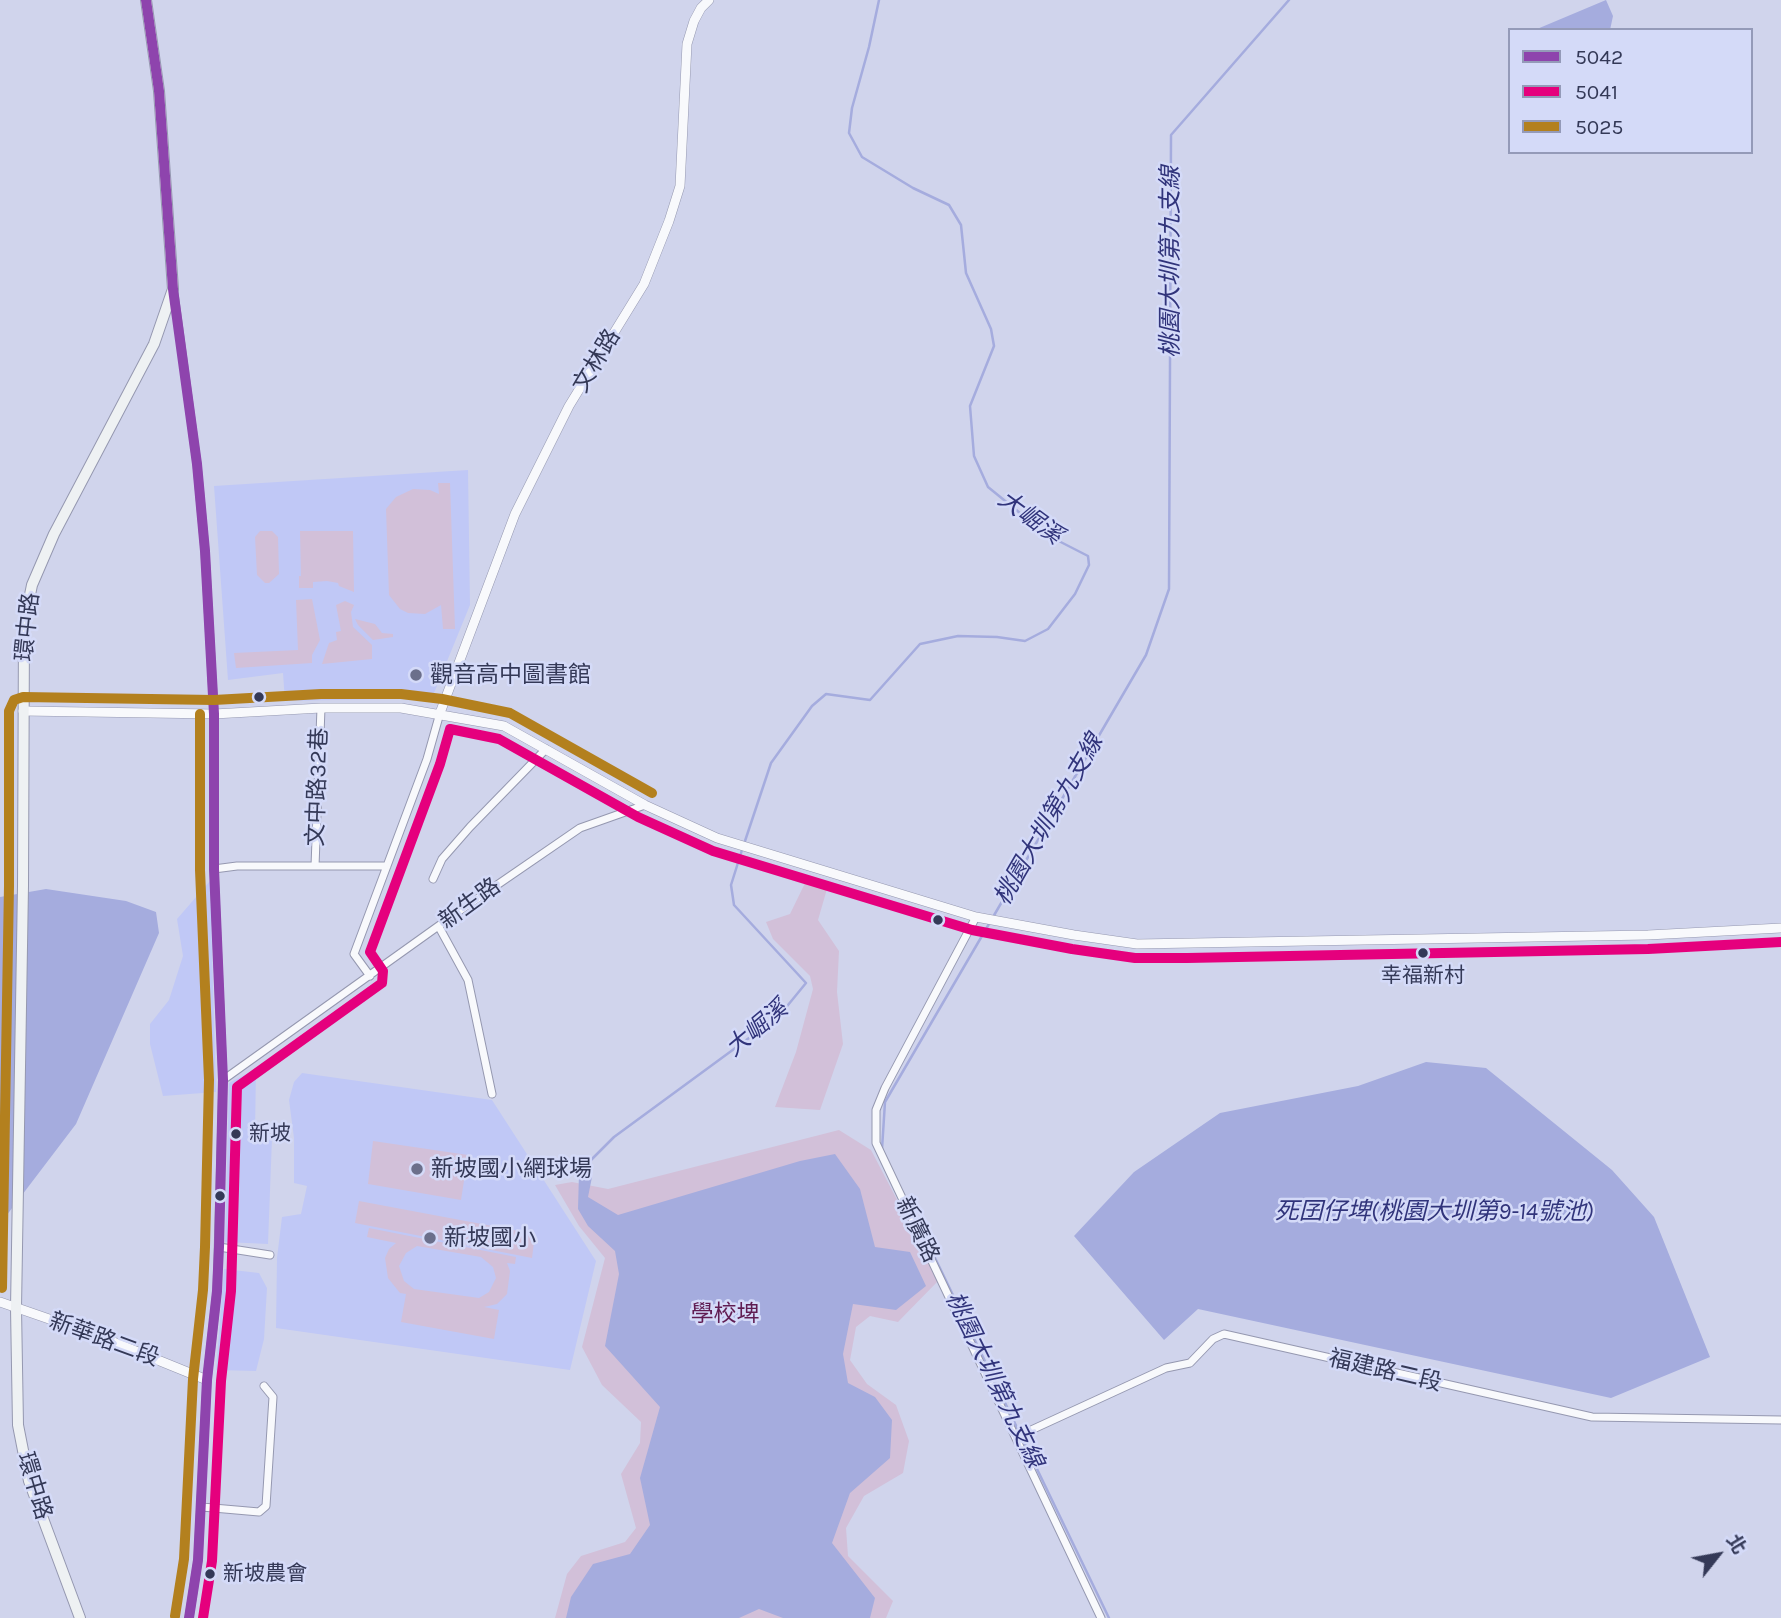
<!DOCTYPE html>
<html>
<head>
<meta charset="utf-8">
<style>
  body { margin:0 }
  #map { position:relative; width:1781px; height:1618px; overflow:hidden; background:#d0d4ec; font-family:Karla,"Noto Sans TC",sans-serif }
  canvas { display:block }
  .legend { position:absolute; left:1508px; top:28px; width:245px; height:126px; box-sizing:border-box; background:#d4daf8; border:2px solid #949ab8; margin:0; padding:9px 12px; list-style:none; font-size:21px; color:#343957 }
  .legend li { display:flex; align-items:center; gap:14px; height:35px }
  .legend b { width:35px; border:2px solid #949ab8 }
  .north { position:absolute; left:1683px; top:1520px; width:70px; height:70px; -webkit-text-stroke:5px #d4daf8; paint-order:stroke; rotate:59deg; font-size:19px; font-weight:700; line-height:28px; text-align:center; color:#343957 }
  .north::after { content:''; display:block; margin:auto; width:24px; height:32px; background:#343957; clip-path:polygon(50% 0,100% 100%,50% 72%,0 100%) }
</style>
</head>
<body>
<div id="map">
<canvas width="1781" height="1618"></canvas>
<ul class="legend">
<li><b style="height:9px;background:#8e44ad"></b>5042</li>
<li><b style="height:9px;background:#e5007d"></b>5041</li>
<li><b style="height:9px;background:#b3801e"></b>5025</li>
</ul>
<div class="north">北</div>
</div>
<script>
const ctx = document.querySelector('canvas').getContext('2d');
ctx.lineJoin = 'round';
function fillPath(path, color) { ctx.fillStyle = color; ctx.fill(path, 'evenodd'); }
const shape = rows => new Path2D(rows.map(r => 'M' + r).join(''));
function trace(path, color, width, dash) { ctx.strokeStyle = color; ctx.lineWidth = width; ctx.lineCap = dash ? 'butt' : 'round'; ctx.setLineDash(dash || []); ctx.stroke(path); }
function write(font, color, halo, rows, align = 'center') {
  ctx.font = font + ' Karla,"Noto Sans TC",sans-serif'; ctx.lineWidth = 5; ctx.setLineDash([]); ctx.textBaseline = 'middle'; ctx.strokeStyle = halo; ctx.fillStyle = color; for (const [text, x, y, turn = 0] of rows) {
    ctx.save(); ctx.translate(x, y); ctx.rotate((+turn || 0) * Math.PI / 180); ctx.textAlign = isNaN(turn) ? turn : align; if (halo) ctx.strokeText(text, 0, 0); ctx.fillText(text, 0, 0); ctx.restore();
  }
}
fillPath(shape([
  [468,470,470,605,432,698,285,701,283,673,228,680,214,486],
  [210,881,216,1092,163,1096,150,1044,150,1024,169,1000,183,956,177,919],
  [256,1069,255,1133,272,1138,268,1244,225,1242,229,1083],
  [302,1073,492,1100,596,1261,570,1370,276,1328,277,1258,282,1217,301,1214,307,1186,294,1183,294,1138,289,1100,294,1082],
  [224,1269,259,1273,267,1288,264,1339,256,1371,216,1370]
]), '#c0c8f6');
fillPath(shape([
  [438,483,450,483,455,629,443,629,441,605,425,614,408,613,400,609,389,595,386,509,396,497,413,489,430,490,439,494],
  [260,531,272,531,278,537,279,574,269,583,265,583,257,575,255,537],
  [300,531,353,531,354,592,339,586,338,583,327,581,313,582,313,588,299,588,299,576,301,576],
  [312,599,320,640,312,655,312,663,236,668,234,653,298,650,296,600],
  [345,601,354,605,351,612,353,627,372,645,372,659,322,664,329,643,337,640,336,632,341,631,336,605],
  [355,619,375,624,382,633,393,634,393,637,373,640,358,625],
  [808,877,829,882,818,920,839,951,837,992,843,1044,820,1110,775,1107,796,1052,813,989,810,976,773,939,766,922,790,914],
  [839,1130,871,1150,939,1280,898,1322,870,1316,856,1327,850,1360,867,1384,896,1405,909,1441,903,1473,864,1496,846,1528,848,1556,893,1601,886,1618,555,1618,567,1574,581,1556,625,1542,636,1528,621,1474,640,1443,641,1422,602,1385,582,1347,605,1258,579,1226,555,1185,572,1182,608,1189],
  [373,1141,468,1155,461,1200,368,1184],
  [359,1201,535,1234,532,1258,355,1223],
  [369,1228,516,1257,515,1264,507,1263,510,1271,507,1294,497,1304,484,1307,499,1310,494,1339,401,1322,406,1294,400,1293,388,1278,385,1258,389,1249,396,1243,367,1237],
  [417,1246,481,1257,493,1267,496,1278,489,1292,479,1298,414,1289,404,1281,399,1266,406,1253]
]), '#d2c0d9');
fillPath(shape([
  [1606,0,1613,16,1610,30,1537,29],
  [46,889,126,901,156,912,159,933,76,1124,0,1224,0,897],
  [1426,1062,1486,1068,1612,1170,1654,1217,1710,1357,1611,1398,1198,1309,1164,1340,1074,1236,1134,1172,1220,1113,1358,1086],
  [835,1154,860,1189,875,1247,910,1252,926,1286,896,1310,853,1304,843,1354,848,1383,875,1397,892,1420,890,1458,850,1493,832,1543,875,1598,870,1618,783,1618,759,1609,739,1618,566,1618,571,1597,593,1564,630,1554,650,1525,640,1478,660,1407,605,1346,619,1274,615,1251,588,1226,578,1209,579,1173,592,1177,588,1197,618,1215,800,1161]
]), '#a5acde');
trace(shape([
  [744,844,771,763,812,706,826,694,870,700,920,644,958,636,997,637,1025,641,1048,629,1075,594,1089,565,1088,556,1047,535,988,487,974,456,970,406,994,346,991,329,966,273,961,225,949,205,913,188,862,157,849,133,852,108,869,47,879,0],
  [882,1149,885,1102,1146,655,1169,589,1171,135,1289,0],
  [585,1175,589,1162,614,1137,779,1016,806,983,734,905,731,885,742,850],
  [908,1202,1109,1618]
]), '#a5acde', 2.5);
const minor = shape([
  [174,293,197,464,205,551,214,714,214,869,223,1080,217,1291,207,1380,198,1560,189,1618],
  [315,866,321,708],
  [214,869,237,866,387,866],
  [433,879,442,859,470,827,546,749],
  [976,917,885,1088,876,1110,876,1143,1101,1618],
  [439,927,468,980,492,1094],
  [370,976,354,954,427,759,440,713],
  [223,1080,465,907,580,828,645,805],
  [219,1247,270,1255],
  [1016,1437,1166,1368,1190,1363,1213,1339,1224,1334,1592,1417,1781,1420],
  [202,1507,259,1512,266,1506,273,1397,264,1386]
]);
const tertiary = shape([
  [23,711,214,714,321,708,401,708,504,726,645,805,717,838,976,917,1074,935,1137,944,1648,935,1781,928],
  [440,713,515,514,569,406,644,284,669,221,680,186,687,44,694,21,701,8,709,0],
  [0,1302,101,1337,207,1380]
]);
const secondary = shape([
  [80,1618,29,1481,18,1425,16,1308,23,886,24,624,32,585,54,534,154,344,173,289,159,91,146,0]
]);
trace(minor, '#9598b0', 9);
trace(tertiary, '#9598b0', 10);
trace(secondary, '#9598b0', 12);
trace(minor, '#f8f9fc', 7);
trace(tertiary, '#f8f9fc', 9);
trace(secondary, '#eef1f3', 10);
trace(shape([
  [146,0,159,91,173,289,197,464,205,551,214,714,214,869,223,1080,219,1247,217,1291,207,1380,198,1560,189,1618]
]), '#8e44ad', 10);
trace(shape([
  [203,1618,212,1561,221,1381,231,1291,237,1087,382,983,383,971,370,952,440,764,450,729,499,739,638,817,713,851,972,930,1072,949,1135,958,1187,958,1648,949,1781,942]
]), '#e5007d', 10);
trace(shape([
  [2,1288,9,886,9,711,14,700,23,697,214,700,321,694,401,694,442,699,510,713,652,793],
  [175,1616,184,1559,193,1379,203,1290,205,1247,209,1080,200,870,200,714]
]), '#b3801e', 10);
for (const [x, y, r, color] of [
  [416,675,7,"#6b6f8b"],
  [259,697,6,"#343957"],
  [938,920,6,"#343957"],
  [1423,953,6,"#343957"],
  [236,1134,6,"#343957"],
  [417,1169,7,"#6b6f8b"],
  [220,1196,6,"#343957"],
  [430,1238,7,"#6b6f8b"],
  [210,1574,6,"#343957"]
]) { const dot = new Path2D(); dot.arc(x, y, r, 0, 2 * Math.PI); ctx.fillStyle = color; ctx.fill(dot); trace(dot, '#d4daf8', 2.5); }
write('21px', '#343957', '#d4daf8', [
  ["幸福新村",1423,976,"center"],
  ["新坡",249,1134],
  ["新坡農會",223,1574]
], 'left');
write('23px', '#343957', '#d4daf8', [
  ["文林路",597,361,-59],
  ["環中路",28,627,-84],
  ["文中路32巷",318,787,-88],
  ["新生路",470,904,-36],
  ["新廣路",917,1230,64],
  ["新華路二段",104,1340,20],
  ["福建路二段",1385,1371,13],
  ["環中路",34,1486,73]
]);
write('23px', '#343957', '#d4daf8', [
  ["觀音高中圖書館",430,675],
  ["新坡國小網球場",431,1169],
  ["新坡國小",444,1238]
], 'left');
write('23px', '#601c52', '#d4daf8', [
  ["學校埤",725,1314]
]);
write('italic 24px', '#31347b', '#d4daf8', [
  ["桃園大圳第九支線",1171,262,-90],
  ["大崛溪",1030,518,36],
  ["桃園大圳第九支線",1049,820,-60],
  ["大崛溪",757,1029,-40],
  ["死囝仔埤(桃園大圳第9-14號池)",1434,1212],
  ["桃園大圳第九支線",994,1380,64]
]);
</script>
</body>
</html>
